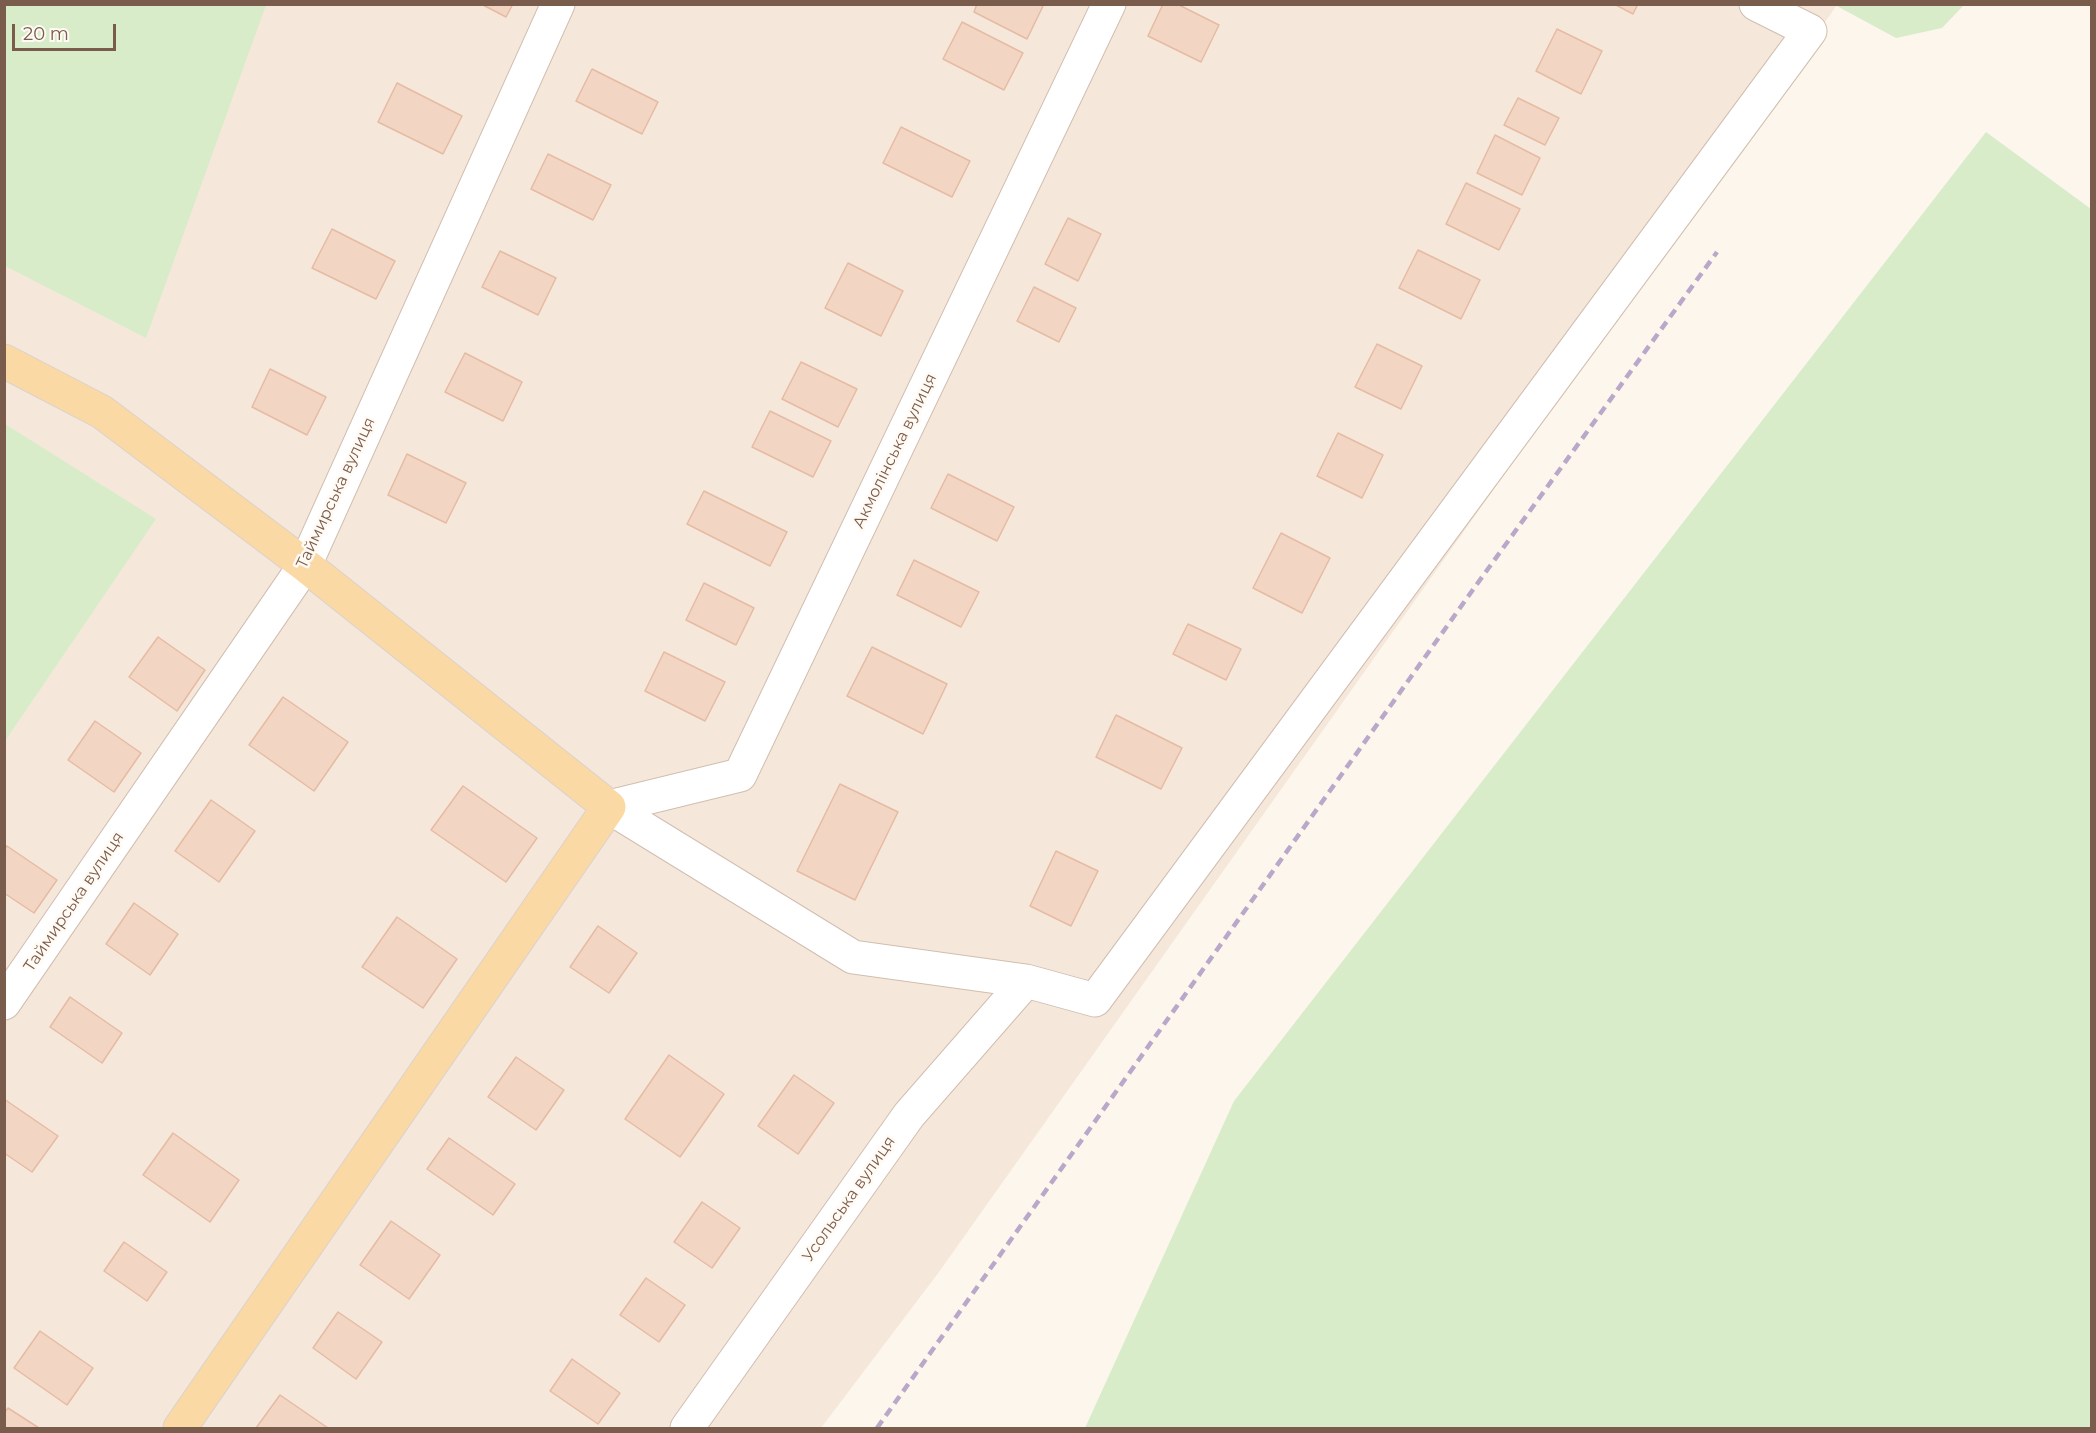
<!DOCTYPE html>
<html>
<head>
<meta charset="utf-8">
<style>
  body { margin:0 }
  #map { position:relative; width:2096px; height:1433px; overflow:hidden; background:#fdf6ec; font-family:Montserrat,sans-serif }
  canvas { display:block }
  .frame { position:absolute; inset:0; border:6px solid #7a5c4d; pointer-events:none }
  .scale { position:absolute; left:12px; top:24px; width:104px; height:27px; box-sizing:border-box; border:3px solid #7a5c4d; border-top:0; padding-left:8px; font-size:18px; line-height:21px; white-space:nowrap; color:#7a5c4d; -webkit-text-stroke:4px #fffaf3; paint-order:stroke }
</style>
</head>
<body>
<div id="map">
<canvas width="2096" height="1433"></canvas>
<div class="frame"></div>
<div class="scale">20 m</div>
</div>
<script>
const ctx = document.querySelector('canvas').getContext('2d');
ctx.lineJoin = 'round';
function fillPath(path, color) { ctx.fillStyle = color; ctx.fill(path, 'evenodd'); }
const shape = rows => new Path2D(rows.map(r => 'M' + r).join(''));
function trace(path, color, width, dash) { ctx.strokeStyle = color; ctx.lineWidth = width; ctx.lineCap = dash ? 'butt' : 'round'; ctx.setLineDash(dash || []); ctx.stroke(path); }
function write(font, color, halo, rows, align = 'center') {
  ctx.font = font + ' Montserrat,sans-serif'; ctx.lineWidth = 5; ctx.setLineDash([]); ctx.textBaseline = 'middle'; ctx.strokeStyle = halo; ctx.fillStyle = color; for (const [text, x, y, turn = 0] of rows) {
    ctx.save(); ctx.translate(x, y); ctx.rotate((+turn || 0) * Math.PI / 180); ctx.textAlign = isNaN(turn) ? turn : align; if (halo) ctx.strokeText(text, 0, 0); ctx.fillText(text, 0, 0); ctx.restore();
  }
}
fillPath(shape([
  [5,5,1837,5,939,1272,821,1428,5,1428]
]), '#f5e8da');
fillPath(shape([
  [4,5,266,5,146,338,5,266],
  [1835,5,1964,5,1942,28,1896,38],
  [1986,132,2091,209,2091,1428,1085,1428,1234,1101],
  [5,424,156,519,5,741]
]), '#d8ecc9');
const building = shape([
  [481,4,513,4,506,17,481,4],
  [977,4,1044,4,1027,39,974,12,977,4],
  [1163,4,1177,4,1219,25,1201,62,1148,36,1163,4],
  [1614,4,1638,4,1633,14,1614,4],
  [962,22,1023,53,1004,90,943,59,962,22],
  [1557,29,1602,51,1581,94,1536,71,1557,29],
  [592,69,658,102,642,134,576,101,592,69],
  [397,83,462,116,443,154,378,122,397,83],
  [1518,98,1559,118,1545,145,1504,125,1518,98],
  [901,127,970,161,952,197,883,163,901,127],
  [1495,135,1540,158,1522,195,1477,173,1495,135],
  [548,154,611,185,593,220,531,189,548,154],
  [1466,183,1520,209,1499,250,1446,224,1466,183],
  [1068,218,1101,234,1078,281,1045,264,1068,218],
  [332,229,395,261,376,299,312,268,332,229],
  [1418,250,1480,280,1461,319,1399,288,1418,250],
  [500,251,556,278,538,315,482,287,500,251],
  [848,263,903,291,881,336,825,308,848,263],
  [1034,287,1076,308,1059,342,1017,321,1034,287],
  [1377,344,1422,366,1401,409,1355,387,1377,344],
  [465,353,522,382,503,421,445,392,465,353],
  [801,362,857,389,838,427,782,399,801,362],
  [270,369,326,397,307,435,252,407,270,369],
  [770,411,831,441,813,477,752,447,770,411],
  [1338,433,1383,455,1362,498,1317,476,1338,433],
  [407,454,466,483,446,523,388,495,407,454],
  [948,474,1014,507,997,541,931,508,948,474],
  [704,491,787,532,770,566,687,524,704,491],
  [1281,533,1330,558,1302,613,1253,588,1281,533],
  [914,560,979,592,961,627,897,595,914,560],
  [704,583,754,608,736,645,686,620,704,583],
  [1188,624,1241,649,1226,680,1173,654,1188,624],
  [158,637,205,670,177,711,129,677,158,637],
  [872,647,947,684,923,734,847,696,872,647],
  [664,652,725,682,705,721,645,691,664,652],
  [283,697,348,742,314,791,249,745,283,697],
  [1116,715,1182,748,1161,789,1096,757,1116,715],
  [95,721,141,753,114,792,68,760,95,721],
  [840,784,898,812,855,900,797,871,840,784],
  [463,786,537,838,506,882,431,830,463,786],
  [211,800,255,831,219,882,175,851,211,800],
  [7,846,57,880,34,913,4,893,4,850,7,846],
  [1056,851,1098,871,1071,926,1030,906,1056,851],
  [134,903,178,934,150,975,106,944,134,903],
  [397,917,457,959,423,1008,362,967,397,917],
  [598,926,637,953,609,993,570,967,598,926],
  [70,997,122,1033,102,1063,50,1027,70,997],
  [669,1055,724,1094,680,1157,625,1119,669,1055],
  [516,1057,564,1090,536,1130,488,1097,516,1057],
  [794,1075,834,1103,798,1154,758,1126,794,1075],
  [4,1099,58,1136,32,1172,4,1153,4,1099],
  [173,1133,239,1180,210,1222,143,1175,173,1133],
  [449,1138,515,1184,493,1215,427,1169,449,1138],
  [702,1202,740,1228,712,1268,674,1242,702,1202],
  [391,1221,440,1255,409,1299,360,1265,391,1221],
  [124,1242,167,1272,147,1301,104,1271,124,1242],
  [646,1278,685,1305,659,1342,620,1315,646,1278],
  [338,1312,382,1342,356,1379,313,1348,338,1312],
  [40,1331,93,1368,67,1405,14,1368,40,1331],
  [572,1359,620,1393,598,1424,550,1391,572,1359],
  [280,1395,328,1428,256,1428,280,1395],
  [8,1408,39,1428,4,1428,4,1413,8,1408]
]);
fillPath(building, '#f3d5c3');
trace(building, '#e6bba3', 1.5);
const minor = shape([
  [609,807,853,957,1026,981,1095,1000,1810,31,1756,4],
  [609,807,740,775,1109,4],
  [4,1003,305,565,558,4],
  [687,1428,909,1115,1026,981]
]);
const major = shape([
  [4,361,102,412,305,565,609,807,180,1428]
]);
trace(minor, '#d1beb0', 35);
trace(major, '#dad1cd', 35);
trace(minor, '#fff', 33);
trace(major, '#fbd9a5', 33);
trace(shape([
  [877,1428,1472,591,1717,252]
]), '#b9a8c9', 4.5, [9, 6]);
write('16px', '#7a5c4d', '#fffaf3', [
  ["Акмолiнська вулиця",895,451,-64],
  ["Таймирська вулиця",336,493,-65],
  ["Таймирська вулиця",74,902,-56],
  ["Усольська вулиця",849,1199,-55]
]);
</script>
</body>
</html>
